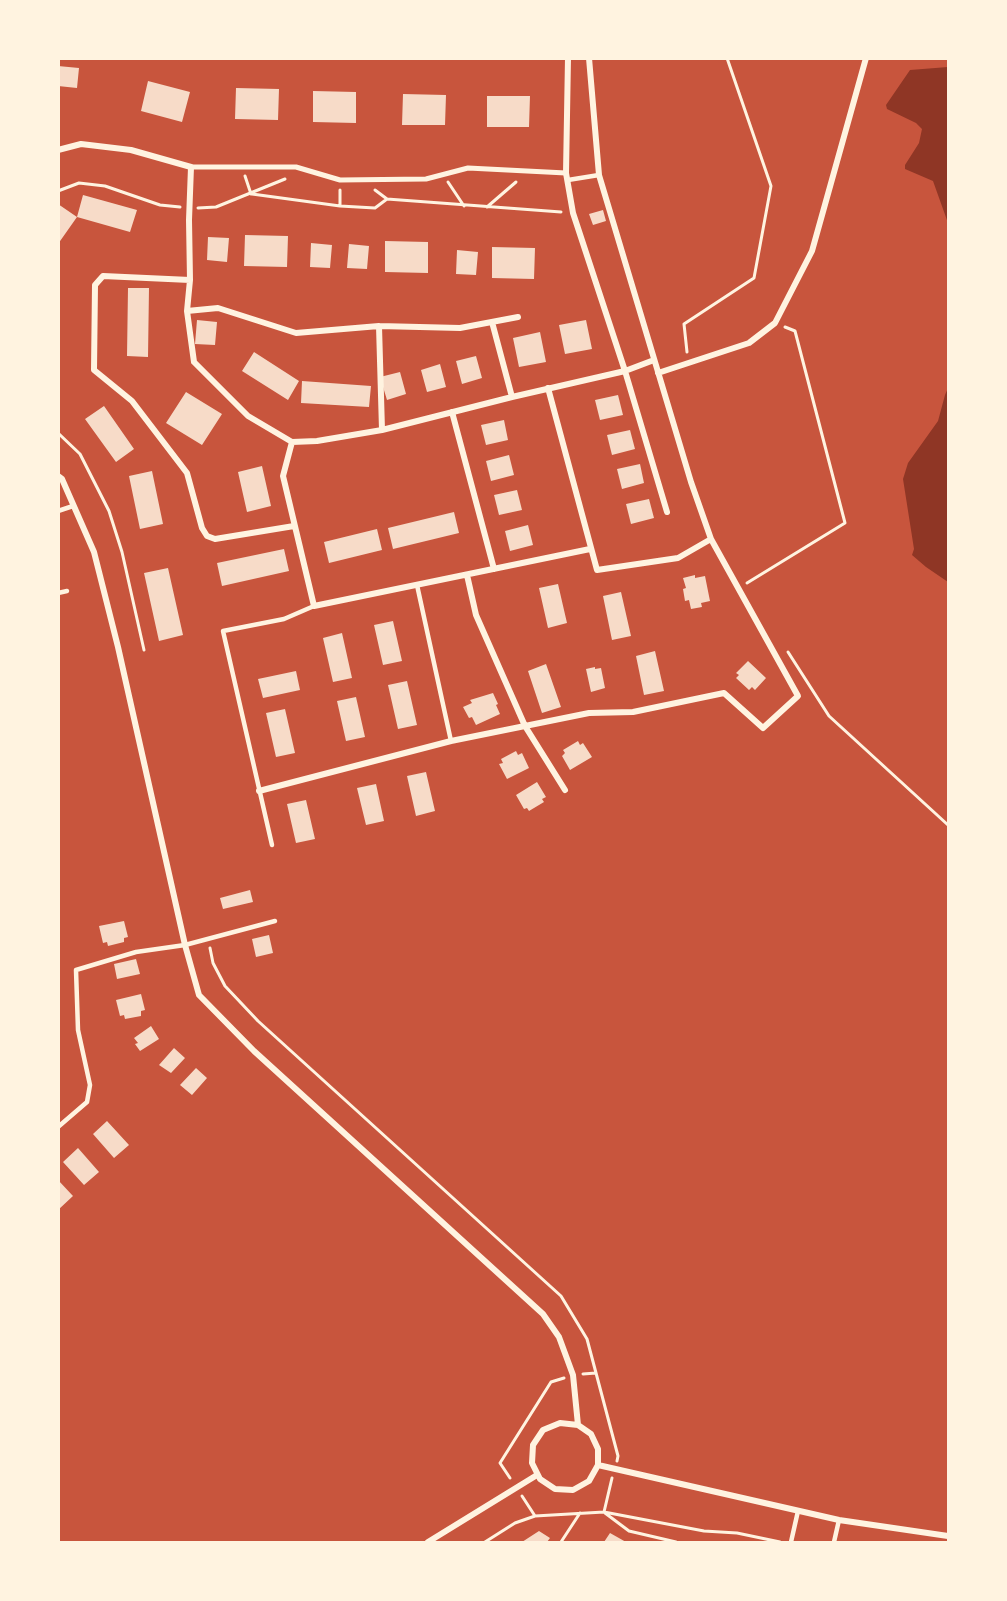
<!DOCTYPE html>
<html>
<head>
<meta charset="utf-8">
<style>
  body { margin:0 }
  #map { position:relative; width:1007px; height:1601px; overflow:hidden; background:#c8553d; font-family:"Noto Sans",sans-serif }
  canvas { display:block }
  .frame { position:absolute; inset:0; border:60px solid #fff3e0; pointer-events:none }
</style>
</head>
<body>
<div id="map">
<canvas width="1007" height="1601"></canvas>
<div class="frame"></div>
</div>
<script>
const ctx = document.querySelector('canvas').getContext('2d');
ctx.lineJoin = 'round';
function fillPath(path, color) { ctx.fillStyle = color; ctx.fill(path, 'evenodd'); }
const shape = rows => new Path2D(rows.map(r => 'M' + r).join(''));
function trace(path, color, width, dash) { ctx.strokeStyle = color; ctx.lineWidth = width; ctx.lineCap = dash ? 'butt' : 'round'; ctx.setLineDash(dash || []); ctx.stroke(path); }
fillPath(shape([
  [948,67,948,223,933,181,905,169,905,165,919,143,922,129,916,123,887,109,886,105,910,70],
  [948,388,948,582,926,567,912,555,914,549,903,479,908,463,938,421,945,395]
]), '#8f3625');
fillPath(shape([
  [58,66,79,68,77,88,58,86],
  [148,81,190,92,182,122,141,111],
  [236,88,279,89,278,120,235,119],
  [313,91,356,92,356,123,313,122],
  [403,94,446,95,445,125,402,125],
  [487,96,530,96,529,127,487,127],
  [83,195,137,210,130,232,77,217],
  [58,204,77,217,58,244],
  [603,210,606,221,593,225,589,214],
  [245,235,288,236,287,267,244,266],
  [208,237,229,238,227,262,207,260],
  [385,241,428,242,428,273,385,272],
  [311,243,332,245,330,268,310,267],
  [349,244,369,246,367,269,347,268],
  [492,247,535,248,534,279,492,278],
  [457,250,478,252,476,275,456,274],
  [128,288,149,288,148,357,127,356],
  [197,320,217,322,215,345,195,344],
  [586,320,592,349,565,354,559,325],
  [540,332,546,362,519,367,513,338],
  [254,352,299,381,288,400,242,371],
  [476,356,482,378,462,384,456,361],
  [440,364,446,387,427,392,421,370],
  [400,372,406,394,387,400,380,377],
  [302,381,371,386,369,407,301,403],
  [186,392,222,414,202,445,166,423],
  [618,395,623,415,600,420,595,400],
  [104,406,134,449,116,462,85,419],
  [504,420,508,440,486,445,481,425],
  [630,430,635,449,612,455,607,435],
  [509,455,514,475,491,481,486,461],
  [640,464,644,483,622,489,617,469],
  [262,466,271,506,247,512,238,472],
  [152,471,163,524,140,529,129,476],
  [517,490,522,510,499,515,494,495],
  [649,499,654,518,631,524,626,504],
  [454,512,459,533,393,549,388,528],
  [528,525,533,545,510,551,505,531],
  [377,529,382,550,329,563,324,542],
  [284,549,289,571,222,586,217,563],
  [168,568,183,635,159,641,144,573],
  [695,575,695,578,705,576,710,601,701,603,702,607,691,609,689,600,685,601,683,589,686,588,683,578],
  [558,584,567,623,548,628,539,588],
  [621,592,631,636,612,640,603,596],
  [393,621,402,661,383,665,374,625],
  [342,633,352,678,333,682,323,638],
  [655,651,664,691,644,695,636,656],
  [748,661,766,678,755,690,752,687,749,690,736,678,739,675,736,673],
  [546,664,561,707,542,713,528,671],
  [595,667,595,669,601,668,605,688,591,692,586,669],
  [296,671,300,690,263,698,258,679],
  [407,681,417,725,398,729,388,685],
  [493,693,498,704,496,705,500,714,476,725,472,717,469,718,463,707,472,703,470,700],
  [356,697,365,737,346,741,337,701],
  [285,709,295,753,276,757,266,713],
  [578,741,580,745,583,743,592,757,570,770,562,756,565,753,563,750],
  [516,751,518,755,522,753,529,768,507,779,499,764,503,763,501,759],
  [426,772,435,811,416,816,407,776],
  [537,782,546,797,542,799,544,802,529,811,527,808,524,809,516,795],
  [376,784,384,821,366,825,357,788],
  [306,800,315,839,296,843,287,804],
  [250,890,253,902,223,909,220,898],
  [124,921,128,937,124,938,124,942,108,946,107,942,103,943,99,926],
  [269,935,273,953,256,957,252,939],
  [136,959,140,974,117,979,114,964],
  [141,994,145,1010,141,1011,141,1016,125,1019,124,1015,120,1016,116,1000],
  [151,1026,159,1039,140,1051,135,1044,138,1043,134,1038],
  [174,1048,185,1058,171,1073,159,1065],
  [196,1068,207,1078,192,1095,180,1085],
  [107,1121,129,1145,114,1158,93,1134],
  [78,1148,99,1172,84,1185,63,1162],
  [58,1180,73,1196,58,1210],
  [539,1531,550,1538,547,1542,522,1542],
  [610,1533,626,1542,604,1542]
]), '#f7dbc8');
trace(shape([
  [245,176,251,194],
  [448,182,464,206],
  [58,191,79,183,105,186,160,205,180,207],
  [252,194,340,206,340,190],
  [387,199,561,212],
  [340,206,375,208,387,199,375,190],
  [487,207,516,182],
  [198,208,216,207,285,179],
  [687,352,684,324,754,278,771,186,727,58],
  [58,433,80,454,109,511,122,552,144,650],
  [747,583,845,523,795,331,785,327],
  [788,652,829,716,948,825],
  [210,948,213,963,225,986,258,1021,561,1296,587,1339,618,1456,617,1461],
  [583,1374,596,1373],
  [510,1478,500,1463,551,1382,564,1378],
  [522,1496,535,1516,604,1512,704,1531,737,1533,780,1542],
  [604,1512,612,1478],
  [605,1513,629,1531,676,1542],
  [485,1542,515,1523,535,1516],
  [561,1542,580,1513]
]), '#fff3e0', 3);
trace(shape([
  [568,180,599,175],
  [58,511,73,506],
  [417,585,451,741],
  [58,593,67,591],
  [272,845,223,631,284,619,314,606],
  [58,1127,87,1102,90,1085,78,1030,76,970,136,952,185,945,275,921],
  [791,1542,798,1511],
  [834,1542,839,1520]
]), '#fff3e0', 4.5);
trace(shape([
  [191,167,296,167,340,180,426,179,468,168,566,173]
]), '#fff3e0', 5);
trace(shape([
  [568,58,566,173,573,213,625,371,667,512],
  [58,150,81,144,131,150,191,167,189,220,190,280,187,311,194,362,248,416,292,442,317,441,382,430,512,397,625,371,654,360],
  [190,280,103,276,95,285,94,370,132,401,187,473,202,528,207,536,215,539,294,526],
  [187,311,218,308,296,333,379,326,460,328,518,317],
  [492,322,512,397],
  [379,326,382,430],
  [658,373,749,343,775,323,812,251,866,58],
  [548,388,597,570,678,558,711,539],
  [452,412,494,569],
  [292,442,283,476,314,606,590,549],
  [58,476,62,479,94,552,118,647,185,945,199,995,254,1051,543,1314,559,1337,573,1375,578,1425,591,1434,598,1449,598,1465,589,1481,573,1490,555,1489,540,1479,532,1463,533,1445,543,1430,560,1423,578,1425],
  [467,575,476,615,525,726,565,790],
  [259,791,451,741,589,713,633,712,724,693,763,728,798,696,711,539,691,482,599,175,589,58],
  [598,1465,839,1520,948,1536],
  [428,1542,537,1475]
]), '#fff3e0', 6);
</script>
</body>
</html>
